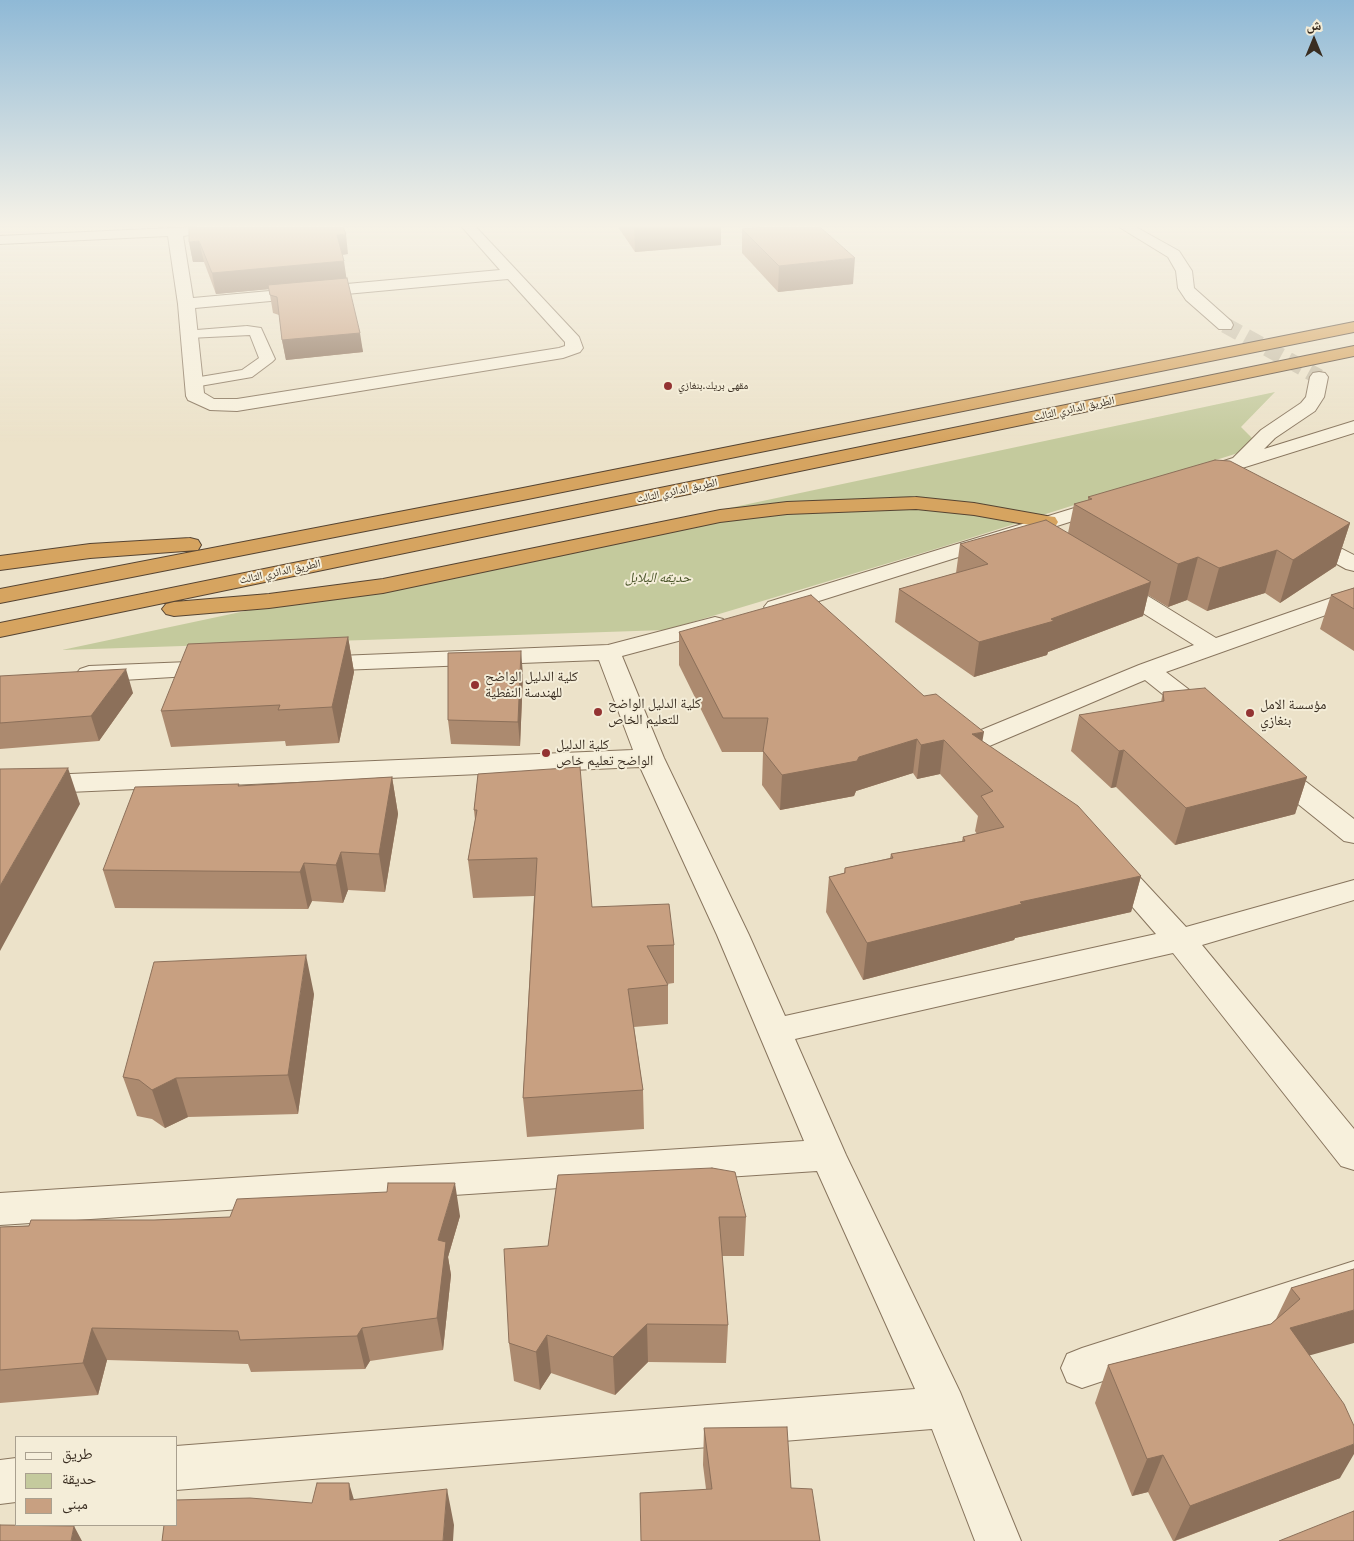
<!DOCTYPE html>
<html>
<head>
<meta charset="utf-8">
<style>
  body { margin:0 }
  #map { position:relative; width:1354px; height:1541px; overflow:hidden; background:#ece2c9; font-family:Merriweather,"Noto Naskh Arabic",serif }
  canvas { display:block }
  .legend { position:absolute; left:15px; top:1436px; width:162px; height:90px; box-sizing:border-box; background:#f4edd8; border:1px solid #a9a08f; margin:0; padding:6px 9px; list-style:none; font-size:15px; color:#392d21 }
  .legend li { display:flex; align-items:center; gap:10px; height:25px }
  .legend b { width:25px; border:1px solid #a9a08f }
  .north { position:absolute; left:1289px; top:15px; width:50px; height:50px; -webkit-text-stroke:4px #f4edd8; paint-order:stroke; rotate:0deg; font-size:14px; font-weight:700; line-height:20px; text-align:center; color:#392d21 }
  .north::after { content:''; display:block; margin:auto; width:18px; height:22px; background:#392d21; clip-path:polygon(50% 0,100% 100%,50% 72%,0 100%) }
</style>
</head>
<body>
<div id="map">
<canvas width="1354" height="1541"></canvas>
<ul class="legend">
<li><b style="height:6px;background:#f7f0dc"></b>طريق</li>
<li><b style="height:14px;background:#c4ca9d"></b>حديقة</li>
<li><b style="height:14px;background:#c8a081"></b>مبنى</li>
</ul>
<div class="north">ش</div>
</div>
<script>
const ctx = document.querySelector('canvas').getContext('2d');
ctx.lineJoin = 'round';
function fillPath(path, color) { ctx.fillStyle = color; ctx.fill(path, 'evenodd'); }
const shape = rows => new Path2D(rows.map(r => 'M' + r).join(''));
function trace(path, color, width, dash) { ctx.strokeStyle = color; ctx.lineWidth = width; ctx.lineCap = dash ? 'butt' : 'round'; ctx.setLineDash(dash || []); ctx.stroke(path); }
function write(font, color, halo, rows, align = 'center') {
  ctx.font = font + ' Merriweather,"Noto Naskh Arabic",serif'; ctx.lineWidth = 4; ctx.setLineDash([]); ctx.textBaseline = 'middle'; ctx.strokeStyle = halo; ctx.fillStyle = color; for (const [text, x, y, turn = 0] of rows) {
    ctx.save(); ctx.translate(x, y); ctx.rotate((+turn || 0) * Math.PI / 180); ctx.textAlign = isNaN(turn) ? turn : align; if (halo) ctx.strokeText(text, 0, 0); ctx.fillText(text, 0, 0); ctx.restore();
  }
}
fillPath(shape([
  [1275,392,1241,427,1260,446,942,547,666,630,62,650]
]), '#c4ca9d');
trace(shape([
  [1225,325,1319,377]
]), '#c8bea7', 16, [16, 8]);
const lane = shape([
  [247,326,261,328,275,359,272,362,252,377,194,387,188,385,186,382,188,379,242,370,259,358,250,335,189,338,184,337,182,334,184,331,247,326]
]);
const street = shape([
  [193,227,198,228,200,231,198,234,183,236,193,298,500,270,462,227,476,227,579,337,583,348,580,352,563,358,237,411,210,410,188,400,186,396,178,304,168,236,0,244,0,236,193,227],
  [508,279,565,342,565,346,559,348,237,399,214,399,204,393,195,308,508,279],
  [1119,227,1136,227,1179,251,1192,271,1194,288,1231,321,1233,325,1231,329,1219,329,1186,300,1178,288,1176,271,1168,257,1119,227],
  [1319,372,1325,373,1328,377,1324,397,1315,411,1275,438,1264,449,1354,421,1354,433,1207,479,1200,481,1193,479,1190,475,1193,471,1233,458,1261,430,1301,403,1306,397,1310,377,1313,373,1319,372],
  [1107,498,1114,500,1118,504,1114,508,784,612,776,614,768,612,764,607,768,602,1107,498],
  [1307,531,1354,555,1354,571,1346,569,1299,543,1296,538,1299,533,1307,531],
  [1114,578,1122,580,1216,638,1354,590,1354,605,1166,672,1213,708,1217,714,1213,720,1204,722,1195,720,1145,680,987,747,978,749,969,747,965,741,969,735,1139,665,1194,645,1106,590,1103,585,1106,580,1114,578],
  [715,617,723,619,727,624,723,629,622,656,664,758,749,935,785,1016,1156,934,1096,865,1100,858,1111,855,1122,858,1186,927,1354,880,1354,900,1202,945,1354,1129,1354,1170,1341,1166,1173,953,795,1039,846,1155,960,1392,1021,1541,975,1541,932,1429,176,1490,176,1446,915,1389,817,1171,0,1225,0,1193,804,1141,717,935,640,767,0,795,0,777,633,750,599,660,314,671,305,669,302,664,305,659,314,657,608,645,715,617],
  [214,661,223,664,227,669,223,674,89,682,80,679,76,674,80,669,89,666,214,661],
  [1272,761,1282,763,1354,819,1354,843,1344,841,1262,775,1258,769,1262,763,1272,761],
  [1354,1261,1354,1297,1082,1388,1067,1382,1061,1368,1067,1354,1082,1348,1354,1261],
  [16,1458,16,1502,0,1504,0,1460,16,1458]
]);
const highway = shape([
  [1354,322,1354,332,523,500,0,603,0,589,523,488,1354,322],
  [1354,346,1354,356,0,637,0,623,1354,346],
  [916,497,974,503,1047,516,1055,517,1058,522,1055,527,1047,528,974,515,916,509,787,514,720,522,383,593,269,608,174,616,166,614,162,609,166,604,174,602,269,594,383,579,720,510,787,502,916,497],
  [190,538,198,540,201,545,198,550,90,558,0,570,0,556,90,544,190,538]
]);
trace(lane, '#88755e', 2);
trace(street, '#88755e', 2);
trace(highway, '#564432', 2);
fillPath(lane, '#f7f0dc');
fillPath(street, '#f7f0dc');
fillPath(highway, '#d6a460');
fillPath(shape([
  [618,227,721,227,721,245,635,252],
  [742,229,853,284,778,292,742,253],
  [189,242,348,254,342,255,346,278,363,352,286,360,282,340,279,315,273,313,269,289,216,294,204,262,193,262],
  [1088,497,1350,523,1336,566,1280,603,1265,593,1207,611,1187,600,1168,607,1148,595,1143,616,1048,652,1047,655,974,677,895,622,899,589,956,573,960,544,1068,533,1074,504,1088,500],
  [1354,588,1354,651,1320,629,1331,595],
  [679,632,924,696,982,741,1141,876,1131,912,1015,938,1014,940,863,980,826,912,829,877,844,873,845,868,890,858,891,854,962,841,963,837,977,834,975,831,978,816,940,774,917,779,913,773,856,791,854,796,780,810,762,785,763,752,722,752,679,665],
  [348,637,354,672,339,743,286,746,285,741,171,747,161,711],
  [523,675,520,746,451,744,448,720],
  [0,676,133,693,99,741,0,749],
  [1163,692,1307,777,1295,814,1175,845,1116,787,1111,788,1071,751,1079,715,1161,702],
  [478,774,592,907,674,945,674,983,667,984,668,985,668,1024,634,1027,643,1090,644,1129,527,1137,523,1098,534,896,473,898,468,860,475,820,474,810],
  [392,777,398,814,385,892,348,890,343,903,312,901,308,909,115,908,103,870,239,784,239,786],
  [314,994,298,1114,188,1117,165,1128,152,1119,137,1116,123,1077],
  [558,1175,746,1217,744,1256,722,1256,728,1325,726,1363,648,1362,615,1395,551,1373,540,1390,514,1381,509,1343,548,1246],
  [460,1216,448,1257,451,1275,443,1350,370,1361,365,1369,251,1372,248,1364,107,1360,98,1395,0,1403,0,1227,154,1220],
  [1354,1269,1309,1355,1340,1478,1175,1541,1173,1541,1148,1492,1132,1496,1095,1403,1108,1365,1271,1324,1276,1319,1291,1288],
  [704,1428,791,1488,706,1489,703,1465]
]), '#ac8a6f');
fillPath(shape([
  [634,227,721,227,721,245,635,252],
  [346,234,348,254,340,255,337,235],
  [199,241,204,262,193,262,189,242],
  [855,258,853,284,778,292,779,266],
  [344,261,347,282,216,294,212,273],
  [360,333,363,352,286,360,282,340],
  [1350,523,1336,566,1280,603,1293,560],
  [1277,550,1265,593,1207,611,1219,568],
  [1198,557,1187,600,1168,607,1178,564],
  [1151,582,1143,616,1048,652,1047,655,974,677,979,642,1051,619],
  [348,637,354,672,339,743,332,707],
  [521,651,523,675,520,746,518,722],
  [126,669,133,693,99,741,91,716],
  [984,732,978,766,972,734],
  [917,739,913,773,856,791,854,796,780,810,782,775,859,757],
  [944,740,940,774,917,779,921,745],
  [1124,750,1116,787,1111,788,1119,751],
  [68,768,80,804,0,951,0,886],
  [392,777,398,814,385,892,379,854],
  [1307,777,1295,814,1175,845,1186,808],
  [341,852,348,890,343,903,336,865],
  [304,863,312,901,308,909,300,872],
  [1141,876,1131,912,1015,938,1014,940,863,980,867,943,1020,902],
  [306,955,314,994,298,1114,288,1075],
  [176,1078,188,1117,165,1128,152,1090],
  [455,1183,460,1216,448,1257,451,1275,443,1350,437,1318,438,1240],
  [1354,1310,1354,1343,1272,1366,1290,1328],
  [647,1324,648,1362,615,1395,613,1357],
  [92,1328,107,1360,98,1395,83,1363],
  [362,1328,370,1361,365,1369,357,1336],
  [547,1335,551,1373,540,1390,536,1352],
  [1354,1444,1354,1454,1340,1478,1174,1541,1190,1506],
  [1163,1455,1148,1492,1132,1496,1147,1459],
  [349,1483,360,1520,350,1500],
  [447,1489,454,1525,453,1541,443,1541],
  [74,1526,82,1541,71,1541]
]), '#8c705a');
const building = shape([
  [189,227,343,227,346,234,337,235,344,261,212,273,199,241,189,242,189,227],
  [764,227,820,227,855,258,779,266,742,229,764,227],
  [347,278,360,333,282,340,277,297,270,295,268,285,347,278],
  [1215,460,1230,461,1350,523,1293,560,1277,550,1219,568,1198,557,1178,564,1074,504,1092,499,1088,497,1215,460],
  [1046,520,1151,582,1051,619,1054,621,979,642,899,589,988,564,960,544,1046,520],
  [1354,588,1354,609,1331,595,1354,588],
  [811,595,924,696,936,694,984,732,972,734,1078,806,1141,876,1020,902,1022,904,867,943,829,877,845,873,845,868,893,858,891,854,965,841,963,837,1004,827,981,796,993,791,944,740,921,745,917,739,859,757,857,761,782,775,763,751,768,718,723,718,679,632,811,595],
  [348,637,332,707,278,710,280,705,161,711,188,644,348,637],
  [521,651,518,722,448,720,448,653,521,651],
  [126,669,91,716,0,723,0,676,126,669],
  [1205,688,1307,777,1186,808,1124,750,1119,751,1079,715,1164,701,1163,692,1205,688],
  [580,767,592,907,669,904,674,945,647,946,668,985,628,989,643,1090,523,1098,537,858,468,860,477,810,474,810,478,774,580,767],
  [68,768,0,886,0,769,68,768],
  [392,777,379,854,341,852,336,865,304,863,300,872,103,870,135,787,239,784,238,786,392,777],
  [306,955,288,1075,176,1078,152,1090,139,1080,123,1077,154,962,306,955],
  [712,1168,735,1172,746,1217,719,1217,728,1325,647,1324,613,1357,547,1335,536,1352,509,1343,504,1249,548,1246,558,1175,712,1168],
  [388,1183,455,1183,438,1240,446,1242,437,1318,362,1328,357,1336,240,1340,238,1331,92,1328,83,1363,0,1370,0,1227,29,1226,31,1220,154,1220,230,1217,237,1199,387,1192,388,1183],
  [1354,1269,1354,1310,1290,1328,1344,1404,1354,1426,1354,1444,1190,1506,1163,1455,1147,1459,1108,1365,1271,1324,1300,1299,1291,1288,1354,1269],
  [787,1427,791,1488,812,1489,820,1541,641,1541,640,1493,712,1489,704,1428,787,1427],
  [317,1483,349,1483,350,1500,447,1489,443,1541,162,1541,164,1525,176,1525,176,1500,250,1498,312,1503,317,1483],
  [1354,1511,1354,1541,1279,1541,1354,1511],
  [0,1525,74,1526,71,1541,0,1541,0,1525]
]);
fillPath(building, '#c8a081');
trace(building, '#8c705a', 1);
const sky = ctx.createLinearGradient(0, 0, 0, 442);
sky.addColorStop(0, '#8fb9d6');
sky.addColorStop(0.51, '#f6f2e7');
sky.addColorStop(1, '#f6f2e700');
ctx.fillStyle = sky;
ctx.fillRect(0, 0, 1354, 442);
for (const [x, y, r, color] of [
  [668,386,5,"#933332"],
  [475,685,5,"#933332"],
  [598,712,5,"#933332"],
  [1250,713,5,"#933332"],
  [546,753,5,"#933332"]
]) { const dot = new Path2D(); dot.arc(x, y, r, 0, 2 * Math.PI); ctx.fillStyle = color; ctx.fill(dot); trace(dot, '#f4edd8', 2); }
write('11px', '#392d21', '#f4edd8', [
  ["مقهى بريك.بنغازي",678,386]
], 'left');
write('11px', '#392d21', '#f4edd8', [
  ["الطريق الدائري الثالث",1074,409,-12],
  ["الطريق الدائري الثالث",677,491,-12],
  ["الطريق الدائري الثالث",280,572,-12]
]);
write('italic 14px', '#495429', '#f4edd8', [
  ["حديقه البلابل",658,578]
]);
write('14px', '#392d21', '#f4edd8', [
  ["كلية الدليل الواضح",485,677],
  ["للهندسة النفطية",485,693],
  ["كلية الدليل الواضح",608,704],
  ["للتعليم الخاص",608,720],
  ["مؤسسة الامل",1260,705],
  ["بنغازي",1260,721],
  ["كلية الدليل",556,745],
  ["الواضح تعليم خاص",556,761]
], 'left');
</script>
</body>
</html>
